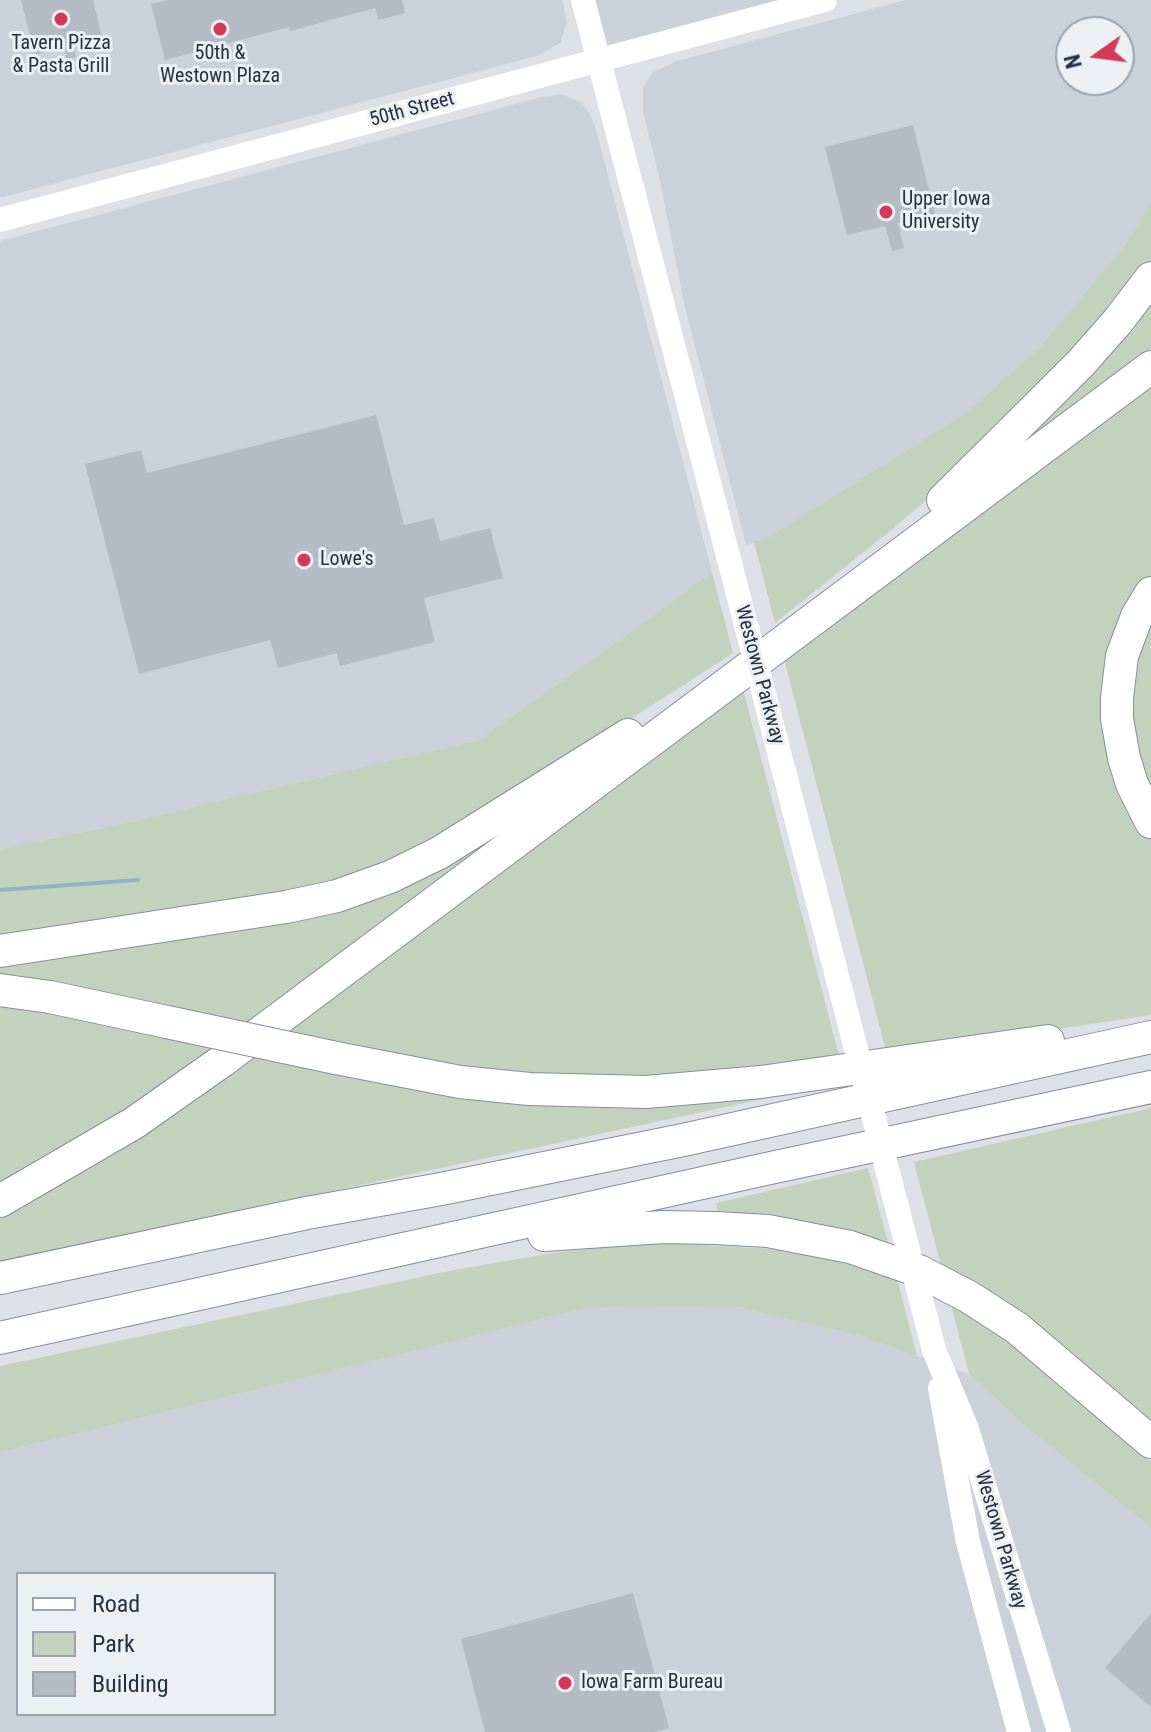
<!DOCTYPE html>
<html>
<head>
<meta charset="utf-8">
<style>
  body { margin:0 }
  #map { position:relative; width:1151px; height:1732px; overflow:hidden; background:#dde1e7; font-family:"Roboto Condensed",sans-serif }
  canvas { display:block }
  .legend { position:absolute; left:16px; top:1572px; width:260px; height:144px; box-sizing:border-box; background:#ecf0f5; border:2px solid #9da3ac; margin:0; padding:10px 14px; list-style:none; font-size:24px; color:#26303f }
  .legend li { display:flex; align-items:center; gap:16px; height:40px }
  .legend b { width:40px; border:2px solid #9da3ac }
  .north { position:absolute; left:1055px; top:16px; width:80px; height:80px; box-sizing:border-box; background:#ecf0f5; border:2px solid #9da3ac; border-radius:50%; rotate:256deg; font-size:22px; font-weight:700; line-height:32px; text-align:center; color:#26303f }
  .north::after { content:''; display:block; margin:auto; width:28px; height:36px; background:#d43a58; clip-path:polygon(50% 0,100% 100%,50% 72%,0 100%) }
</style>
</head>
<body>
<div id="map">
<canvas width="1151" height="1732"></canvas>
<ul class="legend">
<li><b style="height:10px;background:#fff"></b>Road</li>
<li><b style="height:22px;background:#c3d2bd"></b>Park</li>
<li><b style="height:22px;background:#b4bbc4"></b>Building</li>
</ul>
<div class="north">N</div>
</div>
<script>
const ctx = document.querySelector('canvas').getContext('2d');
ctx.lineJoin = 'round';
function fillPath(path, color) { ctx.fillStyle = color; ctx.fill(path, 'evenodd'); }
const shape = rows => new Path2D(rows.map(r => 'M' + r).join(''));
function trace(path, color, width, dash) { ctx.strokeStyle = color; ctx.lineWidth = width; ctx.lineCap = dash ? 'butt' : 'round'; ctx.setLineDash(dash || []); ctx.stroke(path); }
function write(font, color, halo, rows, align = 'center') {
  ctx.font = font + ' "Roboto Condensed",sans-serif'; ctx.lineWidth = 6; ctx.setLineDash([]); ctx.textBaseline = 'middle'; ctx.strokeStyle = halo; ctx.fillStyle = color; for (const [text, x, y, turn = 0] of rows) {
    ctx.save(); ctx.translate(x, y); ctx.rotate((+turn || 0) * Math.PI / 180); ctx.textAlign = isNaN(turn) ? turn : align; if (halo) ctx.strokeText(text, 0, 0); ctx.fillText(text, 0, 0); ctx.restore();
  }
}
fillPath(shape([
  [0,0,562,0,567,22,560,43,537,56,3,197,0,197],
  [583,0,825,0,598,60],
  [906,0,1151,0,1151,202,1125,245,1040,347,964,414,767,538,746,545,685,307,659,176,643,112,643,87,653,72,677,61],
  [1071,32,1119,32,1119,80,1071,80],
  [561,94,581,102,590,114,596,130,712,572,621,639,478,740,117,825,0,849,0,241,538,98],
  [737,1307,860,1336,969,1374,1025,1426,1151,1528,1151,1732,0,1732,0,1453,586,1308],
  [18,1574,274,1574,274,1714,18,1714]
]), '#cbd1da');
fillPath(shape([
  [1151,202,1151,260,1137,280,980,453,895,527,775,623,754,542,767,538,964,414,1040,347,1125,245],
  [1151,296,1151,348,1017,449],
  [1151,386,1151,579,1123,626,1138,817,1151,839,1151,1015,887,1055,784,659],
  [712,572,733,653,446,838,317,891,0,942,0,849,117,825,478,740,621,639],
  [1151,612,1151,801,1132,742,1133,655],
  [743,689,841,1063,545,1084,282,1036],
  [478,842,482,848,241,1028,0,979,0,963,214,930],
  [0,1000,222,1043,94,1130,0,1183],
  [258,1051,327,1065,767,1086,768,1098,0,1262,0,1217,127,1144],
  [1151,1108,1151,1424,942,1269,914,1162],
  [868,1168,889,1246,767,1217,718,1212,716,1203],
  [667,1243,773,1249,825,1257,897,1278,917,1356,860,1336,737,1307,586,1308,0,1453,0,1366,449,1271,553,1253,617,1245],
  [951,1304,1006,1338,1048,1372,1151,1462,1151,1528,1025,1426,969,1374]
]), '#c3d2bd');
trace(shape([
  [0,890,138,880]
]), '#95b1ca', 4);
fillPath(shape([
  [21,0,93,0,102,37,73,45,76,57,67,60,64,47,35,55],
  [168,0,402,0,405,13,379,20,375,8,290,31,289,27,165,60,151,4],
  [913,125,935,214,898,223,904,248,892,251,885,226,847,235,825,147],
  [376,415,404,525,434,518,440,541,490,528,503,578,424,598,435,642,340,666,337,653,278,668,270,640,139,674,85,464,141,450,147,473],
  [633,1593,669,1728,654,1732,485,1732,461,1639],
  [1151,1613,1151,1707,1105,1668]
]), '#b4bbc4');
const highway = shape([
  [943,500,1081,363,1118,321,1151,278],
  [1151,593,1137,616,1122,656,1117,698,1117,719,1124,758,1132,784,1151,822],
  [0,951,286,907,337,896,390,877,439,853,628,735],
  [0,990,50,997,167,1022],
  [336,1058,460,1082,529,1089,646,1092,761,1082,1048,1041],
  [0,1201,134,1123,225,1059,1151,367],
  [544,1235,663,1227,716,1228,768,1231,850,1247,919,1271,969,1297,1017,1328,1151,1442],
  [0,1278,307,1213,441,1189,683,1140,1151,1037],
  [0,1338,775,1167,1151,1087]
]);
trace(highway, '#838f9f', 34);
trace(shape([
  [583,0,731,567],
  [0,220,825,0],
  [934,1350,967,1429,1059,1732],
  [940,1388,968,1542,1019,1732]
]), '#fff', 24);
trace(highway, '#fff', 32);
const highwayBridge = shape([
  [167,1022,336,1058]
]);
trace(highwayBridge, '#838f9f', 34, []);
trace(shape([
  [731,567,934,1350]
]), '#fff', 24);
trace(highwayBridge, '#fff', 32);
for (const [x, y, r, color] of [
  [61,19,8,"#d43a58"],
  [220,29,8,"#d43a58"],
  [886,212,8,"#d43a58"],
  [304,560,8,"#d43a58"],
  [565,1683,8,"#d43a58"]
]) { const dot = new Path2D(); dot.arc(x, y, r, 0, 2 * Math.PI); ctx.fillStyle = color; ctx.fill(dot); trace(dot, '#ecf0f5', 3); }
write('20px', '#26303f', '#ecf0f5', [
  ["Tavern Pizza",61,44,"center"],
  ["& Pasta Grill",61,67,"center"],
  ["50th &",220,54,"center"],
  ["Westown Plaza",220,77,"center"],
  ["Upper Iowa",902,200],
  ["University",902,223],
  ["Lowe's",320,560],
  ["Iowa Farm Bureau",581,1683]
], 'left');
write('20px', '#26303f', '#ecf0f5', [
  ["50th Street",412,110,-15],
  ["Westown Parkway",759,675,75],
  ["Westown Parkway",1000,1540,74]
]);
</script>
</body>
</html>
